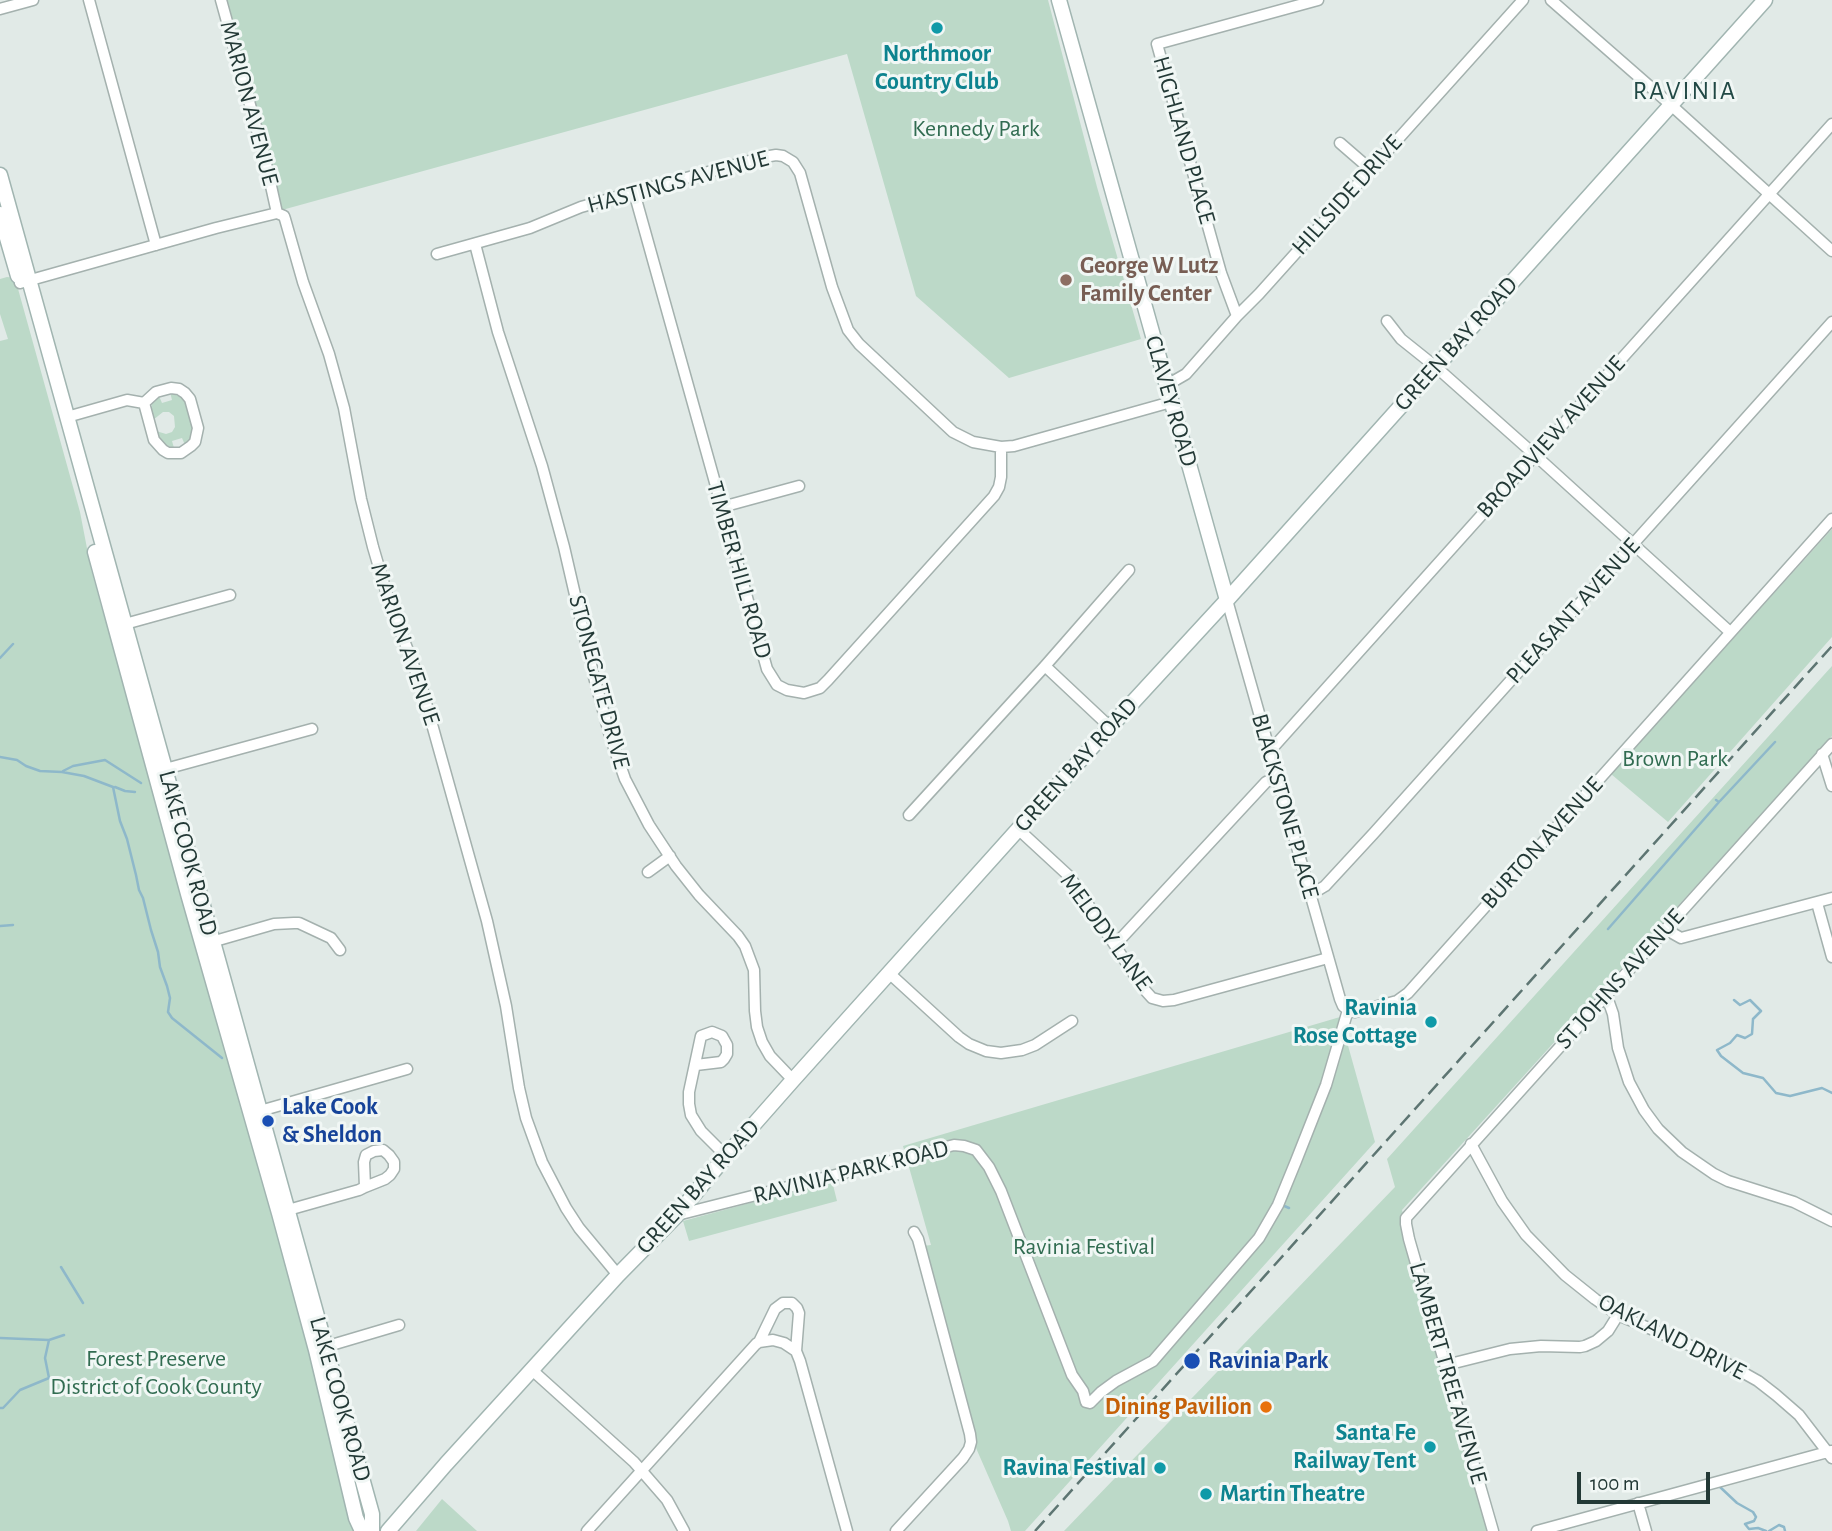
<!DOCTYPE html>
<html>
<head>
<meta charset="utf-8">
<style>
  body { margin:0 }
  #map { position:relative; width:1832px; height:1531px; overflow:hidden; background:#e1eae7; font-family:"Alegreya Sans",sans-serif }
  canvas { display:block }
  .scale { position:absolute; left:1577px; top:1472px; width:133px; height:32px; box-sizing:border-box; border:4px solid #233936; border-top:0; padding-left:9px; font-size:21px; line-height:24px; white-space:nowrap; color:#233936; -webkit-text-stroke:5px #f1f7f5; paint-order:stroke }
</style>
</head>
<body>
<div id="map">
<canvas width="1832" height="1531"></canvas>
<div class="scale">100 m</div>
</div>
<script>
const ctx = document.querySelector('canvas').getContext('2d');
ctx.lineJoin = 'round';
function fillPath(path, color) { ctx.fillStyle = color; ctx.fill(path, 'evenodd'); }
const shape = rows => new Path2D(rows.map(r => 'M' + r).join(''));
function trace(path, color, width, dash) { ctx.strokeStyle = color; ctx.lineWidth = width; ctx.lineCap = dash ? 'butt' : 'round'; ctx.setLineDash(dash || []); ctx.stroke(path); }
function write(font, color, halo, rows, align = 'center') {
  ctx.font = font + ' "Alegreya Sans",sans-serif'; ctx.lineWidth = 6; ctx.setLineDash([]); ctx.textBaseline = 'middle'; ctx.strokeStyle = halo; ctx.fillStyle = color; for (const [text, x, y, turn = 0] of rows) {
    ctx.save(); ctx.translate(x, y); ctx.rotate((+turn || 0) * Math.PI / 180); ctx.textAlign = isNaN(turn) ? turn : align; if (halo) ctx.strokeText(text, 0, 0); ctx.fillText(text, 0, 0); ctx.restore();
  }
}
fillPath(shape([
  [225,0,1048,0,1097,187,1141,339,1009,378,916,296,847,54,282,210],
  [7,277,15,278,80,512,91,569,102,609,112,643,116,646,249,1123,357,1531,0,1531,0,341,8,339,0,314,0,279],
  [170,392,181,397,186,403,193,430,192,437,185,445,182,438,172,441,174,448,173,449,166,447,158,439,156,431,166,434,172,432,175,427,174,416,169,412,163,412,153,420,151,412,152,403,159,396,162,403,172,400],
  [1832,529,1832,637,1668,822,1611,774],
  [1832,666,1832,736,1402,1210,1491,1531,1064,1531,1395,1187,1387,1159],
  [1340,1017,1375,1142,1025,1531,1011,1531,1008,1521,976,1448,923,1246,931,1245,903,1146],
  [832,1181,837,1201,689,1241,683,1221],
  [442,1499,477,1531,416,1531]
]), '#bcd9c8');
trace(shape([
  [0,658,13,644],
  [0,757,17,760,26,766,40,771,62,772,84,776,113,787,120,821,127,839,136,875,139,890,143,898,151,930,158,952,160,967,167,986,170,998,168,1012,172,1018,222,1058],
  [63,771,73,766,105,760,141,783],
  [115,787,125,791,135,792],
  [1720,801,1775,742],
  [0,926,13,925],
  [1608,929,1719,802,1716,800],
  [1734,1000,1740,1005,1750,1000,1761,1011,1753,1019,1752,1034,1745,1038,1737,1035,1730,1043,1717,1050,1721,1056,1743,1073,1763,1078,1776,1093,1790,1096,1822,1088,1832,1093],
  [1282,1205,1289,1208],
  [61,1267,83,1303],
  [0,1338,49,1340],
  [0,1408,3,1408,20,1390,49,1378,45,1358,49,1340,64,1335],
  [1720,1487,1737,1503,1753,1512,1756,1517,1754,1521,1745,1524,1749,1529,1758,1528,1766,1531],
  [1769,1531,1779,1525,1784,1527,1785,1531]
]), '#8eb8ca', 2.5);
const minor = shape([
  [89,0,156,245],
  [221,0,265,159,277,213,284,216,285,219,303,282,329,354,344,408,361,499,373,547,388,598,421,685,487,921,506,1006,519,1088,526,1118,542,1162,566,1208,579,1228,618,1275],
  [1551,0,1671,105,1832,251],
  [0,9,33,0],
  [1340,143,1370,169],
  [634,192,767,669,777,685,787,690,804,693,820,688,828,680,994,496,999,487,1001,477,1001,447],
  [475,244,498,332,542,466,564,547,594,677,610,736,625,779,649,825,676,866,699,895,738,936,745,946,754,970,755,1011,757,1027,762,1042,770,1056,793,1080],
  [437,254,530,228,581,207,634,192,764,157,776,155,783,156,793,162,800,173,832,287,848,330,859,344,953,432,973,442,1001,447,1014,446,1171,402],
  [20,283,216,228,277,213],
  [1237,316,1221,273,1157,44,1318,0],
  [1387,321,1401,339,1436,367,1535,455,1730,632],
  [1167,385,1186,374,1237,316,1259,294,1523,0],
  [67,417,127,400,144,403,156,392,171,388,179,389,185,393,190,399,198,428,195,442,191,446,181,453,168,453,163,450,154,440,144,403],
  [722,507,799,486],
  [1227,600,1340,999,1343,1006,1348,1010],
  [125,624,230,595],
  [1045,666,1110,727],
  [1270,751,1832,124],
  [1822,754,1832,786],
  [158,771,312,729],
  [909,815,1045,666,1129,570],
  [1018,829,1070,877,1143,988,1152,998,1163,1001,1174,1000,1328,958],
  [648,872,670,856],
  [1310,895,1325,886,1374,833,1832,322],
  [1817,903,1832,957],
  [1665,929,1681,938,1832,898],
  [208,943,274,924,294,923,299,923,331,938,340,950],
  [1115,945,1266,782,1277,777],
  [889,973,959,1037,969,1044,986,1051,1001,1053,1022,1050,1035,1045,1072,1021],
  [1606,994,1613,1014,1618,1048,1629,1082,1644,1110,1658,1129,1682,1152,1714,1174,1728,1181,1794,1202,1832,1221],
  [1348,1010,1355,1012,1397,1001,1408,993,1832,519],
  [696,1065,721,1062,724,1059,727,1054,727,1045,722,1036,712,1032,701,1036,689,1092,689,1104,691,1115,701,1131,726,1156],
  [253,1113,407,1069],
  [1471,1144,1502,1201,1526,1235,1565,1275,1595,1299,1618,1315,1710,1354,1758,1381,1776,1395,1799,1415,1832,1458],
  [281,1212,359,1190,365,1187,385,1179,390,1175,394,1169,394,1162,389,1155,383,1150,374,1151,366,1155,364,1162,365,1187],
  [677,1215,954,1145,964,1146,976,1150,989,1167,1001,1191,1072,1375,1083,1391,1086,1402,1090,1403,1101,1392,1116,1381,1153,1361,1259,1238,1278,1205,1296,1161,1326,1085,1348,1010],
  [759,1342,775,1309,783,1303,792,1303,797,1308,799,1313,796,1351],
  [318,1349,399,1325],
  [1446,1365,1510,1349,1541,1346,1580,1347,1585,1346,1596,1341,1608,1331,1618,1315],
  [532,1370,634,1462,667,1500,684,1531],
  [1638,1503,1646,1531],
  [587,1531,756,1344,759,1342,773,1340,784,1343,796,1351,800,1361,847,1531],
  [896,1531,963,1458,969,1449,971,1442,970,1434,918,1239,914,1232],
  [1493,1531,1409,1239,1406,1224,1406,1218,1832,744],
  [1537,1531,1831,1451]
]);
const secondary = shape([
  [1059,0,1227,600],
  [0,175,372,1514,372,1531],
  [0,214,18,276],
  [95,552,188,894,279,1213,316,1350,356,1518,362,1531],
  [388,1531,446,1464,618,1275,677,1215,726,1156,793,1080,1110,727,1227,600,1765,0]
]);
trace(minor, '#a4b1ae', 13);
trace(secondary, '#a1b5b1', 17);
trace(minor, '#fff', 10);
trace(secondary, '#fff', 14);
trace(shape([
  [1035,1531,1832,646]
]), '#5d7572', 2.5, [14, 7]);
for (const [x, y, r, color] of [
  [937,28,7,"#0f9aa8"],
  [1066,280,7,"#8d6e63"],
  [1431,1022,7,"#0f9aa8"],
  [268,1121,7,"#1a4fb4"],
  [1192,1361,9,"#1a4fb4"],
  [1266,1407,7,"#e8710a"],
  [1430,1447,7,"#0f9aa8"],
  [1160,1468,7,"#0f9aa8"],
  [1206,1494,7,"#0f9aa8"]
]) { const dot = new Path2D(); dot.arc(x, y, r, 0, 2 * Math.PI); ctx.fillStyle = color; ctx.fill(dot); trace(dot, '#f1f7f5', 2.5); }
write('bold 24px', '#0d838f', '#f1f7f5', [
  ["Northmoor",937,54,"center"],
  ["Country Club",937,82,"center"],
  ["Ravinia",1417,1008],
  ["Rose Cottage",1417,1036],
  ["Santa Fe",1416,1433],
  ["Railway Tent",1416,1461],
  ["Ravina Festival",1146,1468],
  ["Martin Theatre",1220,1494,"left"]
], 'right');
write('24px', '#233936', '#f1f7f5', [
  ["MARION AVENUE",249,103,75],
  ["HIGHLAND PLACE",1184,140,74],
  ["HASTINGS AVENUE",678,182,-15],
  ["HILLSIDE DRIVE",1347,195,-48],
  ["GREEN BAY ROAD",1456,344,-48],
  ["CLAVEY ROAD",1171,401,74],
  ["BROADVIEW AVENUE",1551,437,-48],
  ["TIMBER HILL ROAD",739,570,74],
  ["PLEASANT AVENUE",1573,611,-48],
  ["MARION AVENUE",405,644,71],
  ["STONEGATE DRIVE",599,682,75],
  ["GREEN BAY ROAD",1076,765,-48],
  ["BLACKSTONE PLACE",1285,806,74],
  ["BURTON AVENUE",1542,843,-48],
  ["LAKE COOK ROAD",188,853,75],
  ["MELODY LANE",1106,932,54],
  ["ST JOHNS AVENUE",1620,979,-48],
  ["RAVINIA PARK ROAD",851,1172,-14],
  ["GREEN BAY ROAD",698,1187,-48],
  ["OAKLAND DRIVE",1672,1337,27],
  ["LAMBERT TREE AVENUE",1448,1373,74],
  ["LAKE COOK ROAD",340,1399,74]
]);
write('24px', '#316c51', '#f1f7f5', [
  ["Kennedy Park",976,129],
  ["Brown Park",1675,759],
  ["Ravinia Festival",1084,1247],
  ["Forest Preserve",156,1359],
  ["District of Cook County",156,1387]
]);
write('bold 24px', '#785e54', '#f1f7f5', [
  ["George W Lutz",1080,266],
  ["Family Center",1080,294]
], 'left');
write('bold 24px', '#164399', '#f1f7f5', [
  ["Lake Cook",282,1107],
  ["& Sheldon",282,1135],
  ["Ravinia Park",1208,1361]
], 'left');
write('bold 24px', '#c56008', '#f1f7f5', [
  ["Dining Pavilion",1252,1407]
], 'right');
ctx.letterSpacing = '2px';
write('26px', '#214945', '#f1f7f5', [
  ["RAVINIA",1685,91]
]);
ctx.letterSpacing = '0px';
</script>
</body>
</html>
